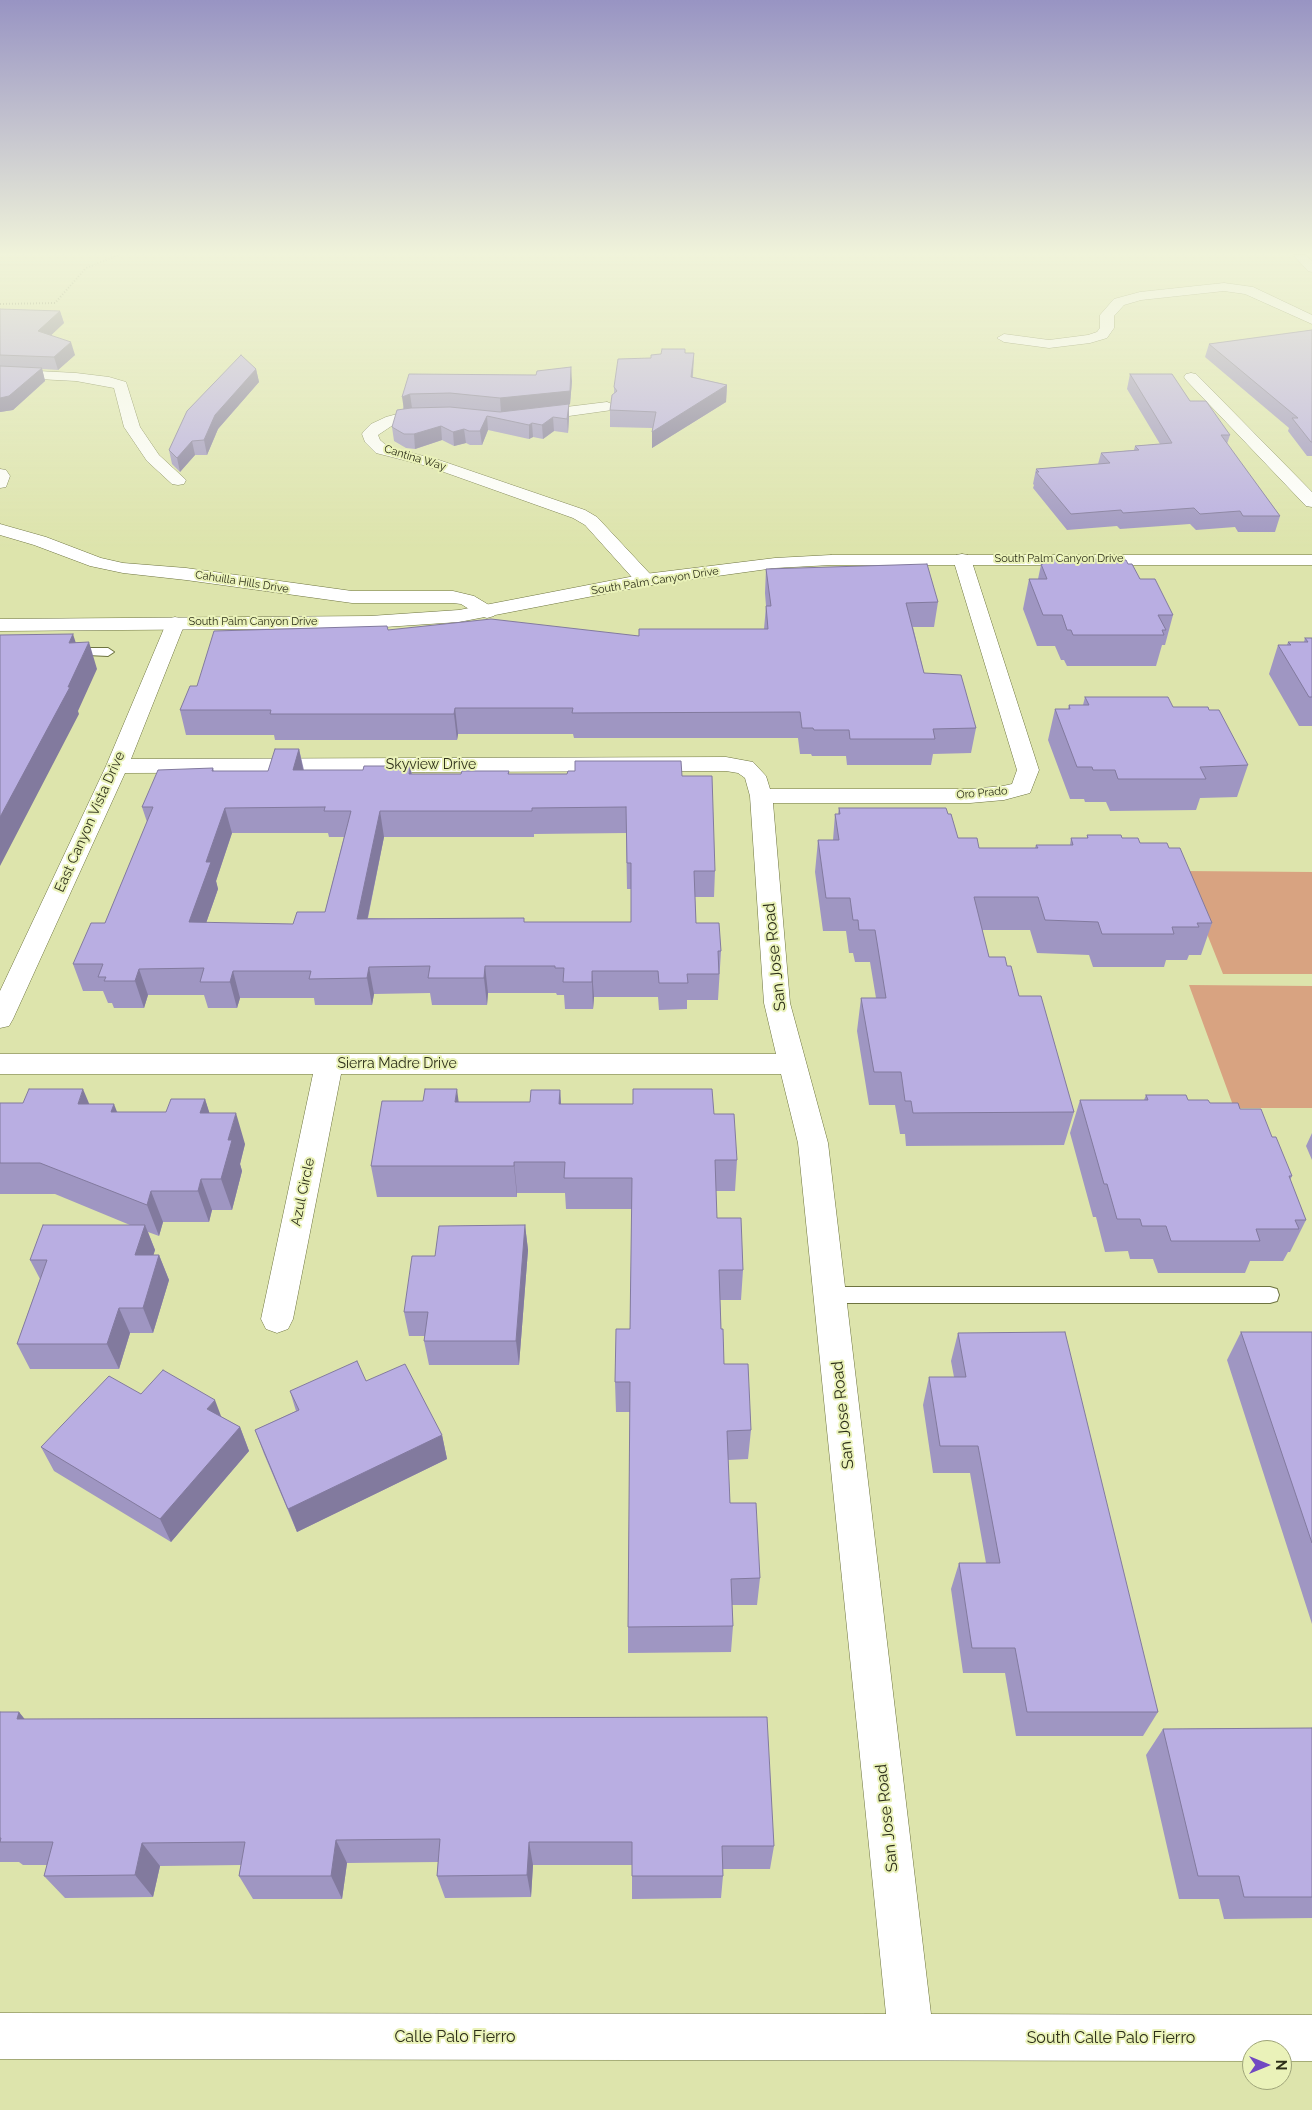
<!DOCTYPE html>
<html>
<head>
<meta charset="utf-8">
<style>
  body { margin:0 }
  #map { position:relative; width:1312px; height:2110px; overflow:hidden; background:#dde4ac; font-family:Raleway,sans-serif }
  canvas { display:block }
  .north { position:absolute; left:1242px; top:2040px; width:50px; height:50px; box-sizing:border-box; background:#eaf2b9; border:1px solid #9ea479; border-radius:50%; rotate:90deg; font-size:14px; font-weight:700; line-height:20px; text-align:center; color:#2d2f19 }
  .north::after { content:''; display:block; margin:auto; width:18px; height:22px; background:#7149c2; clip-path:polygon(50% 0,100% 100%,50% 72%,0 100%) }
</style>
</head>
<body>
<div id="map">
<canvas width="1312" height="2110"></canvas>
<div class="north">N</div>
</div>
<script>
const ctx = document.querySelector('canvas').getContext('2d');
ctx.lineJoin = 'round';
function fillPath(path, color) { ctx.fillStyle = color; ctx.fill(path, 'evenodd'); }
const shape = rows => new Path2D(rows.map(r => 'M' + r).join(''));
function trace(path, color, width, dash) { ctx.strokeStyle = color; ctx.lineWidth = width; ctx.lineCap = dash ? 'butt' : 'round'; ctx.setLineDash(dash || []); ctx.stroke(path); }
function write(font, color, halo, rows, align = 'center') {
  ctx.font = font + ' Raleway,sans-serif'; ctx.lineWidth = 4; ctx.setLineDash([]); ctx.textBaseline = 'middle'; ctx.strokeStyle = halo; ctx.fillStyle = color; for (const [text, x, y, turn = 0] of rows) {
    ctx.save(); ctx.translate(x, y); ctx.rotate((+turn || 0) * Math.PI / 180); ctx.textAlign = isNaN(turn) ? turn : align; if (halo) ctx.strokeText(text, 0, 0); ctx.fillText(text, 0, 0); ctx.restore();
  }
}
fillPath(shape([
  [1182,871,1312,872,1312,974,1223,974],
  [1189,985,1312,986,1312,1108,1234,1108]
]), '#d8a381');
const service = shape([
  [71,648,108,648,114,652,108,656,67,654,65,652,67,650,71,648],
  [830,1287,1270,1287,1277,1289,1279,1295,1277,1301,1270,1303,830,1303,823,1301,821,1295,823,1289,830,1287]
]);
const minor = shape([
  [1293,255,1306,255,1312,261,1312,272,1308,271,1293,255],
  [1224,283,1253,287,1312,315,1312,324,1245,294,1224,291,1141,300,1124,305,1114,316,1114,328,1107,338,1090,343,1049,348,1004,342,997,338,1004,334,1049,340,1088,335,1097,332,1100,328,1100,315,1114,299,1140,292,1224,283],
  [0,369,76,373,109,377,126,382,140,427,159,455,186,480,184,484,178,485,172,484,147,461,124,427,114,388,76,381,0,377,0,369],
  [1191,373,1196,374,1312,492,1312,507,1306,506,1186,380,1184,377,1186,374,1191,373],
  [607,402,612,404,615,407,612,410,533,421,528,419,525,416,528,413,533,411,607,402],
  [433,409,438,411,441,414,438,417,396,423,378,435,380,440,388,447,439,460,585,510,597,517,652,576,654,580,652,584,645,586,638,584,585,525,573,518,427,466,376,453,365,442,362,434,364,431,371,424,386,417,412,410,433,409],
  [0,469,6,470,10,476,6,487,0,488,0,469],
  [0,524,46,537,101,558,123,563,186,568,352,591,453,591,474,596,494,608,497,612,494,616,487,618,480,616,461,604,453,603,352,603,186,580,123,573,90,566,34,545,0,535,0,524],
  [962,554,968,555,971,559,1039,770,1030,793,1004,800,970,803,773,803,790,1003,828,1143,931,2014,1312,2015,1312,2061,1282,2061,1282,2050,1252,2050,1252,2061,0,2059,0,2013,886,2014,798,1143,781,1074,341,1074,293,1319,288,1329,277,1333,266,1329,261,1319,313,1074,0,1074,0,1054,776,1054,764,1003,750,796,745,778,738,773,726,771,125,773,13,1019,9,1026,0,1028,0,991,106,766,168,619,175,617,182,619,185,623,131,759,726,757,753,762,766,776,770,789,970,789,1003,786,1012,784,1017,770,953,559,956,555,962,554]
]);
const tertiary = shape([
  [831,555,1312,555,1312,565,831,565,775,568,645,586,459,622,370,628,0,631,0,619,370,616,459,610,645,574,775,558,831,555]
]);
trace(service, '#6e7440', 2);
trace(minor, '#6e7440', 1);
trace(tertiary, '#6e7440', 1);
trace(shape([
  [0,304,55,303,86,268,119,255]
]), '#8c9168', 2, [1, 2]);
fillPath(service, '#fff');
fillPath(minor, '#fff');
fillPath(tertiary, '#fff');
fillPath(shape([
  [0,309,60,311,64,323,51,335,75,355,58,370,42,369,45,381,13,410,0,412],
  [1312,330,1312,456,1307,456,1288,431,1289,428,1205,357,1209,344],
  [685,353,694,353,693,377,727,385,726,402,652,448,652,428,610,427,610,410,614,394,614,387,651,358],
  [256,369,259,382,218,429,207,455,195,455,180,472,172,464,169,450],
  [409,374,572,381,570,404,569,404,569,417,568,433,554,431,543,439,533,437,529,439,488,430,482,445,470,445,466,443,454,446,442,440,415,449,406,448,394,441,392,427,403,409],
  [1130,374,1190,401,1230,435,1227,444,1280,516,1275,532,1238,532,1235,527,1196,530,1190,524,1120,529,1117,526,1067,530,1033,488,1034,485,1033,484,1036,469,1098,464,1101,453,1134,450,1135,446,1160,444,1127,389],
  [1042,560,1102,560,1128,564,1140,579,1173,615,1165,645,1162,645,1156,666,1067,666,1064,660,1061,660,1055,646,1037,646,1023,609,1029,579,1038,579],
  [766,569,938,602,934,627,913,627,924,673,976,728,971,753,933,754,931,765,847,765,846,756,812,756,811,754,800,754,798,738,574,738,573,734,458,734,457,740,275,740,274,735,186,735,180,710,197,686,388,630,639,636,764,629,766,606,765,593],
  [1305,638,1312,638,1312,726,1299,726,1269,674,1278,645,1287,645,1288,642,1304,642],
  [1085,697,1173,707,1248,765,1237,797,1200,798,1196,810,1110,811,1106,802,1085,802,1084,799,1070,799,1048,740,1055,709,1068,709,1069,705,1083,705],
  [299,749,304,770,363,770,410,766,412,774,461,774,509,771,509,774,682,776,715,871,714,897,695,897,696,923,721,951,718,1000,687,1000,687,1009,659,1010,658,997,594,997,593,1009,565,1009,564,995,557,995,556,993,488,993,487,1005,432,1005,430,993,374,994,372,1005,315,1005,314,998,240,998,237,1008,208,1008,204,995,148,995,144,1008,114,1008,112,1003,108,1003,103,991,83,991,73,964,105,923,147,822,142,807,213,768,214,771,268,771],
  [232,833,328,833,329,837,344,837,325,912,293,924,206,923,218,889,216,881],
  [626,833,627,889,631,889,631,922,524,922,368,918,384,837,534,837,534,834],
  [839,808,948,814,958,838,979,848,1035,848,1036,845,1070,845,1071,838,1087,838,1087,835,1122,838,1140,843,1169,848,1212,923,1201,955,1189,955,1187,960,1166,960,1164,967,1093,967,1089,955,1037,953,1030,930,982,930,989,957,1007,966,1019,996,1074,1112,1064,1145,906,1146,905,1134,900,1134,895,1105,869,1105,857,1031,861,998,876,998,870,962,855,962,853,953,849,953,846,931,823,931,815,872,818,840,833,840,835,814,838,814],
  [560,1090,561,1104,714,1114,737,1160,735,1191,716,1191,717,1218,743,1270,741,1300,720,1300,721,1329,724,1364,751,1430,748,1459,728,1460,730,1503,760,1578,757,1605,732,1605,733,1626,731,1652,628,1653,628,1627,630,1412,616,1412,615,1382,630,1329,632,1209,566,1209,565,1193,517,1193,517,1197,377,1197,371,1166,423,1101,459,1102,530,1102],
  [1146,1095,1210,1103,1240,1109,1272,1137,1292,1176,1290,1180,1306,1220,1290,1252,1288,1252,1283,1261,1250,1261,1245,1273,1158,1273,1153,1259,1130,1259,1128,1251,1105,1252,1096,1217,1093,1217,1070,1133,1080,1100,1144,1100],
  [205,1099,209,1113,245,1144,240,1164,242,1171,232,1210,212,1210,209,1222,163,1222,159,1236,148,1232,155,1250,153,1255,159,1255,169,1280,153,1333,130,1333,119,1369,30,1369,17,1344,40,1279,30,1260,130,1225,55,1194,0,1194,0,1103,89,1104,118,1112,166,1112],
  [1312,1133,1312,1160,1306,1146],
  [525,1225,528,1250,519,1365,429,1365,424,1341,425,1336,409,1336,404,1312,435,1256],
  [1241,1332,1312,1332,1312,1624,1227,1360],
  [958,1333,1158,1712,1143,1736,1016,1736,1005,1673,963,1673,951,1589,959,1563,986,1563,970,1473,933,1473,923,1405,929,1377,954,1377,951,1361],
  [366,1381,442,1435,447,1459,297,1532,264,1454,255,1430,296,1411,290,1391],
  [141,1394,222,1417,240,1427,249,1451,171,1542,54,1471,41,1447],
  [0,1712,19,1712,24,1719,774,1846,770,1869,723,1869,723,1876,721,1898,632,1899,632,1865,533,1865,531,1897,445,1898,437,1876,438,1862,347,1863,342,1899,253,1899,239,1876,241,1865,160,1866,153,1897,65,1898,44,1876,47,1865,23,1865,19,1862,0,1862],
  [1312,1728,1312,1918,1224,1919,1219,1899,1179,1899,1146,1755,1163,1729]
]), '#9f96c2');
fillPath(shape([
  [60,311,64,323,42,344,38,331],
  [71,342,75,355,58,370,54,357],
  [694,353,693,369,691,393,691,377],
  [571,367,572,381,570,404,569,404,569,417,568,433,567,419,568,404,501,412,500,398],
  [42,368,45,381,13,410,0,412,0,398],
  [256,369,259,382,218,429,207,455,204,440,215,415],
  [727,385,726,402,652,448,652,432],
  [410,394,412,408,404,410,402,397],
  [487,416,488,430,482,445,480,431],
  [553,417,554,431,543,439,542,425],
  [532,423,533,437,529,439,529,425],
  [441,426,442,440,415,449,414,434],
  [464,429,466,443,454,446,453,432],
  [192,441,195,455,180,472,177,458],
  [73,634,81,659,89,642,97,669,78,711,79,714,0,866,0,817,68,687,69,643],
  [455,708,458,734,457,740,454,714],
  [299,749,304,774,293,770],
  [410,766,414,791,409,774],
  [225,808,232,833,216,881,218,889,197,949,189,922,206,862],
  [380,811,384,837,362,945,357,919],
  [485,966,488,993,487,1005,484,978],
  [369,967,374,994,372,1005,367,978],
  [139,969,148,995,144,1008,135,981],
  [233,971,240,998,237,1008,230,982],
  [592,971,594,997,593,1009,592,982],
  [83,1089,96,1120,78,1104],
  [457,1089,461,1120,455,1102],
  [560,1090,562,1121,559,1104],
  [205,1099,215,1130,200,1113],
  [114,1104,126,1135,111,1112],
  [236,1113,245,1144,240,1164,242,1171,232,1210,221,1179,228,1140],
  [514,1162,517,1193,517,1197,514,1166],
  [201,1179,212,1210,209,1222,198,1191],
  [151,1191,163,1222,159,1236,147,1205],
  [145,1225,155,1250,146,1280,135,1255],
  [525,1225,528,1250,519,1365,516,1341],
  [159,1255,169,1280,153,1333,143,1308],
  [119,1308,130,1333,119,1369,107,1344],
  [215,1400,224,1424,207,1409],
  [240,1427,249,1451,171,1542,160,1519],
  [442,1435,447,1459,297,1532,288,1509],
  [19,1712,40,1738,17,1719],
  [336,1840,347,1863,342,1899,331,1876],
  [529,1842,533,1865,531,1897,527,1875],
  [142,1843,160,1866,153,1897,135,1875]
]), '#827a9e');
const building = shape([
  [0,309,60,311,38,331,71,342,54,357,0,355,0,309],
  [1312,330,1312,442,1311,442,1292,418,1298,418,1209,344,1312,330],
  [662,349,685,349,685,353,694,353,691,377,727,385,652,432,656,412,610,410,612,395,617,391,614,387,618,359,651,358,651,355,661,354,662,349],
  [241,355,256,369,215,415,204,440,192,441,177,458,169,450,187,411,241,355],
  [0,366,42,368,9,396,0,398,0,366],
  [571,367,570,391,500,398,450,393,410,394,402,397,409,374,536,375,537,371,571,367],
  [1130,374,1172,374,1190,401,1206,401,1230,435,1221,435,1280,516,1243,516,1240,511,1200,514,1194,508,1123,513,1121,510,1071,514,1036,472,1039,472,1036,469,1110,463,1101,453,1139,450,1135,446,1172,443,1130,374],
  [569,404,567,419,553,417,542,425,532,423,529,425,487,416,480,431,469,431,464,429,453,432,441,426,414,434,404,434,392,427,397,410,411,408,450,407,500,412,569,404],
  [1101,559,1102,560,1126,560,1128,564,1132,564,1140,579,1155,579,1173,615,1158,615,1166,630,1162,630,1164,635,1073,635,1071,630,1067,630,1062,615,1043,615,1029,579,1047,579,1041,564,1043,564,1042,560,1101,559],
  [927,564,938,602,906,603,924,673,961,675,976,728,933,729,935,739,850,739,849,730,814,730,813,728,802,728,800,712,572,713,573,708,455,708,454,714,270,714,271,710,180,710,190,686,197,686,214,631,387,626,388,630,491,619,639,636,639,629,768,629,766,606,771,606,766,569,927,564],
  [73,634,69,643,89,642,68,687,70,687,0,817,0,635,73,634],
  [1305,638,1312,638,1312,697,1309,697,1278,645,1291,645,1288,642,1308,642,1305,638],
  [1085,697,1168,697,1173,707,1208,707,1209,710,1219,710,1248,765,1200,767,1206,779,1118,779,1115,770,1093,770,1092,767,1077,767,1055,709,1070,709,1069,705,1089,705,1085,697],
  [275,749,299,749,293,770,363,770,364,766,410,766,409,774,461,774,462,771,509,771,508,774,567,774,568,771,575,771,575,761,681,761,682,776,712,776,715,871,694,871,696,923,719,923,721,951,718,951,719,974,687,974,688,983,659,983,658,971,592,971,592,982,563,982,564,968,555,968,555,966,485,966,484,978,428,978,430,966,369,967,367,978,309,979,311,971,233,971,230,982,200,982,204,968,139,969,135,981,104,981,106,977,98,977,103,964,73,964,91,923,105,923,153,807,142,807,158,770,213,768,212,771,268,771,275,749],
  [325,807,324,811,351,811,325,912,297,912,293,924,189,922,211,862,206,862,225,808,325,807],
  [626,807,627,863,631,863,631,922,524,922,524,918,357,919,380,811,532,811,532,808,626,807],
  [839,808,946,808,948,814,951,814,958,838,977,838,979,848,1038,848,1036,845,1073,845,1071,838,1088,838,1087,835,1121,835,1122,838,1138,838,1140,843,1167,843,1169,848,1180,848,1212,923,1197,923,1199,927,1172,927,1174,934,1102,934,1098,922,1045,920,1038,897,974,897,989,957,1005,957,1007,966,1011,966,1019,996,1041,996,1074,1112,913,1113,911,1101,905,1101,901,1072,874,1072,861,998,886,998,875,930,859,930,858,920,853,920,850,898,826,898,818,840,839,840,835,814,840,814,839,808],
  [29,1089,83,1089,78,1104,114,1104,111,1112,166,1112,171,1099,205,1099,200,1113,236,1113,228,1140,232,1140,221,1179,201,1179,198,1191,151,1191,147,1205,40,1163,0,1163,0,1103,23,1103,29,1089],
  [425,1089,457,1089,455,1102,530,1102,531,1090,560,1090,559,1104,633,1104,633,1089,712,1089,714,1114,734,1114,737,1160,715,1160,717,1218,741,1218,743,1270,719,1270,721,1329,723,1329,724,1364,748,1364,751,1430,727,1431,730,1503,756,1503,760,1578,731,1579,733,1626,628,1627,630,1382,615,1382,616,1329,630,1329,632,1178,564,1178,565,1162,514,1162,514,1166,371,1166,382,1101,423,1101,425,1089],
  [1146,1095,1186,1095,1188,1100,1208,1100,1210,1103,1238,1103,1240,1109,1261,1109,1272,1137,1276,1137,1292,1176,1289,1176,1306,1220,1295,1220,1299,1229,1256,1229,1260,1241,1171,1241,1166,1226,1142,1226,1140,1219,1117,1219,1107,1184,1104,1184,1080,1100,1148,1100,1146,1095],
  [43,1225,145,1225,135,1255,159,1255,143,1308,119,1308,107,1344,17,1344,47,1260,30,1260,43,1225],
  [525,1225,516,1341,424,1341,428,1312,404,1312,412,1256,435,1256,439,1226,525,1225],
  [1065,1332,1158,1712,1027,1712,1015,1648,972,1648,959,1563,1000,1563,978,1446,940,1446,929,1377,966,1377,958,1333,1065,1332],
  [1241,1332,1312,1332,1312,1543,1241,1332],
  [357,1361,366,1381,405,1364,442,1435,288,1509,255,1430,299,1410,290,1391,357,1361],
  [163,1370,215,1400,207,1409,240,1427,160,1519,41,1447,109,1376,141,1394,163,1370],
  [0,1712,19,1712,17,1719,767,1717,774,1846,722,1846,723,1876,632,1876,632,1842,529,1842,527,1875,437,1876,440,1839,336,1840,331,1876,239,1876,245,1842,142,1843,135,1875,44,1876,53,1842,0,1842,1,1838,0,1838,0,1712],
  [1312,1728,1312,1897,1244,1897,1239,1876,1198,1876,1163,1729,1312,1728]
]);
fillPath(building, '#b9aee2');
trace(building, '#827a9e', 1);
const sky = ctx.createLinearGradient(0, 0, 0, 551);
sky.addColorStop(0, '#9894c3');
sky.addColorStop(0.46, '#f0f3da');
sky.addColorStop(1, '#f0f3da00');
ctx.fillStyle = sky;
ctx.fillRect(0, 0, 1312, 551);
write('11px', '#2d2f19', '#eaf2b9', [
  ["Cantina Way",415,458,17],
  ["South Palm Canyon Drive",1059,559],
  ["South Palm Canyon Drive",655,581,-9],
  ["Cahuilla Hills Drive",242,582,9],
  ["South Palm Canyon Drive",253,622],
  ["Oro Prado",982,793,-5]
]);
write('14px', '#2d2f19', '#eaf2b9', [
  ["Skyview Drive",431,765],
  ["East Canyon Vista Drive",90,822,-66],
  ["Sierra Madre Drive",397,1064],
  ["Azul Circle",303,1192,-78]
]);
write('16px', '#2d2f19', '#eaf2b9', [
  ["San Jose Road",775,957,-96],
  ["San Jose Road",843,1415,-96],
  ["San Jose Road",887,1818,-96],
  ["Calle Palo Fierro",455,2037],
  ["South Calle Palo Fierro",1111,2038]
]);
</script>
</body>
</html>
